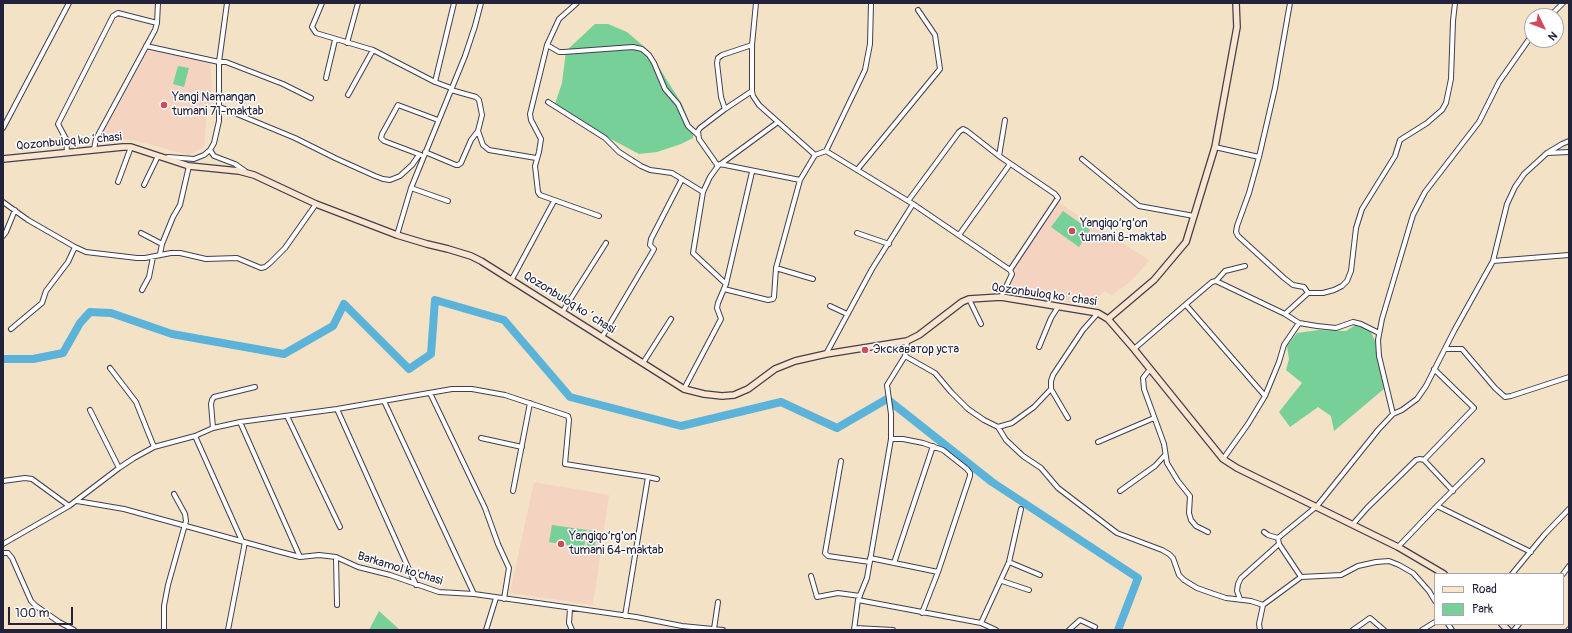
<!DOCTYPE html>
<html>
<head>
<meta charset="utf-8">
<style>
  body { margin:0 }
  #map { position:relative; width:1572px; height:633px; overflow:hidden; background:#f3e2c6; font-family:Pangolin,sans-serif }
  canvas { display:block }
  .frame { position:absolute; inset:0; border:4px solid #22223b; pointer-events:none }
  .legend { position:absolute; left:1434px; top:573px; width:130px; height:52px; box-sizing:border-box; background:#fff; border:1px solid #a7a7b1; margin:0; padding:5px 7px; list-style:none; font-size:12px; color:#22223b }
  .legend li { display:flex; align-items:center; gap:8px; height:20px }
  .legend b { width:20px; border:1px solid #a7a7b1 }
  .north { position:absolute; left:1524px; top:8px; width:40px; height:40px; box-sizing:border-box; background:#fff; border:1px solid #a7a7b1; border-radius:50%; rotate:133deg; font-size:11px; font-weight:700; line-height:16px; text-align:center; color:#22223b }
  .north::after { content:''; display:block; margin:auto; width:14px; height:18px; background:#d1495b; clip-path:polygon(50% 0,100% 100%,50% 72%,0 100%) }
  .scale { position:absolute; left:8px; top:607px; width:65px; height:18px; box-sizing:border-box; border:2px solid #22223b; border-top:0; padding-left:5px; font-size:12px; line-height:14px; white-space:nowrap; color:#22223b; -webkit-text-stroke:3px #fff; paint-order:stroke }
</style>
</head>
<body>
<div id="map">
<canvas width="1572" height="633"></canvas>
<div class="frame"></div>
<ul class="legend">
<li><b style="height:5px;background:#fbe5cf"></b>Road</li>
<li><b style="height:11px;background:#76d097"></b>Park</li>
</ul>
<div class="north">N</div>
<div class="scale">100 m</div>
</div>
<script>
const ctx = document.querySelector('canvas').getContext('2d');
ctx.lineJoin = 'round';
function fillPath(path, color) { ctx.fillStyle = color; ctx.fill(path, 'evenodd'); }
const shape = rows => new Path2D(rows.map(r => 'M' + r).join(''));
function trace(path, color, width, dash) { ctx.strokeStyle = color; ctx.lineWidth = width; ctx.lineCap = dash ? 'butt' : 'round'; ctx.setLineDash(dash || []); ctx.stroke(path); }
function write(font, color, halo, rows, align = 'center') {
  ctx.font = font + ' Pangolin,sans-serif'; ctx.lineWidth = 3; ctx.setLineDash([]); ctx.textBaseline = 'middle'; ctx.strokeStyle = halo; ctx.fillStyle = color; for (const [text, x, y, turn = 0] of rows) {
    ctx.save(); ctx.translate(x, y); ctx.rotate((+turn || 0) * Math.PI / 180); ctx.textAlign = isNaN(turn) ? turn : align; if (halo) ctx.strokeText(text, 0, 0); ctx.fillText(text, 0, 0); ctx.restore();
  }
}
fillPath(shape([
  [149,49,210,63,213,102,207,109,204,147,189,155,133,140,100,139],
  [1059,203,1149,260,1139,273,1127,284,1112,295,1104,291,1092,304,1001,295,1012,270],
  [534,482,609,495,593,605,510,593]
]), '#f4d3c0');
fillPath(shape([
  [595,24,608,24,627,32,648,50,682,104,693,132,693,138,681,144,657,152,639,154,590,128,555,104,562,83,566,51],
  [178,66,189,68,184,87,173,84],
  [1063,211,1090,230,1079,247,1051,227],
  [1357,324,1371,332,1375,341,1377,354,1385,388,1334,431,1331,416,1318,407,1290,427,1279,412,1302,383,1286,370,1289,359,1287,346,1297,333,1319,330,1346,331],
  [552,525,587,530,584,548,549,542],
  [589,530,597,532,595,547,587,546],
  [379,611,400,630,369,630]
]), '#76d097');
trace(shape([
  [3,359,33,359,63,353,80,323,90,312,111,313,172,334,284,354,333,326,344,304,409,369,431,354,435,300,504,320,570,397,681,426,781,402,837,428,887,399,992,482,1138,578,1118,630]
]), '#5bb3d9', 8);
const street = shape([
  [227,3,219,62,219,121,214,143,210,150,214,156,235,164,245,171],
  [322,3,312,27,316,33,373,50,435,82,451,88],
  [577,3,559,19,547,45,530,114,531,120,541,139,539,152,535,166,538,192,540,195,599,216],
  [756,3,752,45,752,91,753,96,759,105,815,155],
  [1550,16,1563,3],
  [347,43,358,3],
  [547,45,559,52,564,52,633,47,642,49,649,55,654,63,665,89,678,104,688,126,698,135],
  [146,46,219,62,226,62,283,84,311,98],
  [326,78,335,40],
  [435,82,454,3],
  [348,95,373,50],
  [548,102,605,138,619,152,641,166,650,170,672,173,703,192],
  [220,107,295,138,335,158,375,176,383,179,390,180,400,176,412,165,419,155],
  [725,109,721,97,717,63,718,58,722,55,752,45],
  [3,128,69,3],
  [478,131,483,145,489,150,536,158],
  [94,149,96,139,155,30,157,23,158,3],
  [826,151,913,204,1010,270,1012,274,1001,297],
  [67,152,66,139,58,124,113,16,118,13,157,23],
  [425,152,456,165,458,165,461,163,471,140,478,131,482,115,479,100,476,97,451,90],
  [1547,153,1569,152],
  [421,155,384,141,381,138,382,134,398,105,438,120],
  [999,156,1005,120],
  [168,157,194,159,204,155,210,150],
  [1259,157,1275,88,1290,3],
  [1082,159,1139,206,1194,216],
  [720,164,800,180],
  [718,166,699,139,698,131,700,128,725,109,752,91],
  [857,170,940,69,935,35,918,10],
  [118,182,131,147],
  [144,185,158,156],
  [411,188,448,201],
  [908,201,959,132,963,129,967,131,999,156,1055,194,1058,198,1010,270],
  [3,202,28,220,75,247,86,252,137,258,145,258,171,253,180,253,206,259,237,258,261,268,265,267,270,263,285,248,316,204],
  [141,233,162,244],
  [857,233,889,244],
  [397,235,411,188,465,56,475,26,481,3],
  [959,235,1010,164],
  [3,236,6,232,15,210],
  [160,254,162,244,173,217,180,205,189,166],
  [1493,261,1569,255],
  [776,268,813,279],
  [512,279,554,201],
  [1216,281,1225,271,1245,266],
  [726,284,693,253,703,192,710,177,718,166,778,122],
  [724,289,768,300,773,299,774,297,776,268,800,180,815,155,826,151,865,70,870,44,871,3],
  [142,290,149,277,153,257],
  [1308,293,1323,293,1334,290,1342,286,1347,281,1351,271,1356,228,1362,209,1395,156,1400,140,1427,123,1442,110,1446,103,1451,79,1453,21,1455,3],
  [969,299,981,324],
  [1186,305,1265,396],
  [830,306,847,314],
  [563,311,606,243],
  [1285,314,1299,323,1317,326,1336,328,1353,322,1361,324,1379,333],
  [11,329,42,303,46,291,68,262,75,247],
  [602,337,653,251,654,249,650,245,651,239,682,179],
  [907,341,905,356,935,373,951,392,968,409,984,420,998,427,1012,423,1034,407,1051,389,1051,381,1053,375,1083,330,1098,313],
  [1039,347,1051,318,1058,307],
  [1134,349,1192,299,1212,282,1216,281,1285,314,1308,293,1304,287,1293,285,1284,278,1238,236,1236,232,1237,226,1249,193,1259,157,1215,147],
  [1445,349,1462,349,1495,388,1505,397,1511,396,1569,377],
  [826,354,872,269,913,204],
  [643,363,671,319],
  [110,368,136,402,154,447],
  [1150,369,1143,378,1144,389,1164,444,1167,463,1178,481,1190,496,1189,513,1191,520,1196,526,1208,532],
  [684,389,721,319,717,308,718,303,726,284,752,172],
  [1051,389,1068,418],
  [430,393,485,508,498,544,509,568,504,599],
  [384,401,474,594],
  [337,409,416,585],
  [90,410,119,468],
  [1393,414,1379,356,1378,340,1382,319,1413,215,1425,192,1479,122,1499,82,1532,35],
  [287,416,340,527],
  [240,422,300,557],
  [998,427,1006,440,1023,456,1041,468,1058,488,1117,533,1162,550,1169,554,1173,558,1179,575,1184,580,1197,588,1214,594,1226,598,1251,601,1263,605],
  [213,428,211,404,212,400,214,397,255,387],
  [195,436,242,541],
  [481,438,522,447],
  [891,439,903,439,923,443,943,450,967,469,970,473,970,476,938,572],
  [1098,442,1154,418],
  [1223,459,1248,424,1265,396,1279,362,1284,345,1299,323],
  [1424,460,1474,408,1434,369],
  [841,461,825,553,828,556,870,562],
  [648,477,657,479],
  [3,481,25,478,32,479,69,506],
  [513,491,530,403],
  [1120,491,1155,466,1165,455],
  [77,501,124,509,277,551,300,557,319,555,336,557,358,567,390,575,439,592,474,594,636,617,682,626,723,630],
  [1437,506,1482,461],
  [1353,524,1368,507,1416,460,1420,459,1424,460,1453,491],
  [1264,532,1268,535,1278,538],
  [3,544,69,506,119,468,134,458,154,447,195,436,213,428,240,422,337,409,452,389,472,389,505,395,568,416,569,420,565,464,648,477,625,616],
  [1398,547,1437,506,1531,552],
  [3,553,8,553,12,558,31,601,36,606,59,622,74,630],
  [336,557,337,605],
  [870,558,938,572,922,613],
  [1009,562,1040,575],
  [894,563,933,446],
  [1512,574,1545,534,1569,509],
  [1563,574,1569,566],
  [811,576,817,597,838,593,860,596],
  [1301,577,1279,544,1278,538,1317,506,1378,430,1393,414,1402,410,1417,399,1426,386,1454,331,1493,261,1507,204,1515,187,1524,174,1547,153,1562,144,1569,141],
  [1002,581,1029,590],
  [1240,599,1237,591,1238,584,1241,578,1279,544],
  [858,600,867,578,891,439,891,414,887,385,905,356],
  [570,609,569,623,572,630],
  [981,623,1009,562,1021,509],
  [1448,624,1452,630],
  [855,628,893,630],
  [714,629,718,602],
  [164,630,164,606,168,585,186,521,185,514,174,494],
  [228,630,245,542],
  [486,630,496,598],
  [854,630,858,600,981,623,996,630],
  [1069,630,1080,620,1095,627],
  [1260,630,1259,624,1263,605,1301,577,1341,575,1358,566,1376,562,1389,561,1399,565,1413,573,1429,591,1435,601],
  [1353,630,1370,618,1384,630],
  [1422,630,1435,622],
  [1514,630,1519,624],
  [1568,630,1569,629]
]);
const secondary = shape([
  [3,159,123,147,131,147,189,166,239,171,254,175,316,204,397,235,427,244,448,249,471,256,481,261,684,389,704,394,722,396,734,395,748,389,775,369,795,361,826,354,907,341,919,335,962,302,969,299,1001,297,1098,313,1108,319,1134,349,1223,459,1237,468,1398,547,1444,574],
  [1108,319,1154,280,1186,242,1215,147,1237,27,1236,3],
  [1502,624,1508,630]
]);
trace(street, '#413f50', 6);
trace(secondary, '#413f50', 8);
trace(street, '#fff', 4);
trace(secondary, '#fbe5cf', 5.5);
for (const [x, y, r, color] of [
  [164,105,4,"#d1495b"],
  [1072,231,4,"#d1495b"],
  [865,350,4,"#d1495b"],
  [561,544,4,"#d1495b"]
]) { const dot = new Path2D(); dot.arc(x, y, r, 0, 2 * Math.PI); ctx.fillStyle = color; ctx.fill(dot); trace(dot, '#fff', 1.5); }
write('12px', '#22223b', '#fff', [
  ["Yangi Namangan",172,98],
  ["tumani 71-maktab",172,112],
  ["Yangiqo’rg’on",1080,224],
  ["tumani 8-maktab",1080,238],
  ["Экскаватор уста",873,350],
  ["Yangiqo’rg’on",569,537],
  ["tumani 64-maktab",569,551]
], 'left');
write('12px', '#22223b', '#fff', [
  ["Qozonbuloq koʻchasi",69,142,-5],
  ["Qozonbuloq koʻchasi",1044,295,8],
  ["Qozonbuloq koʻchasi",569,303,32],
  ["Barkamol ko'chasi",400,569,17]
]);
</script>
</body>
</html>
